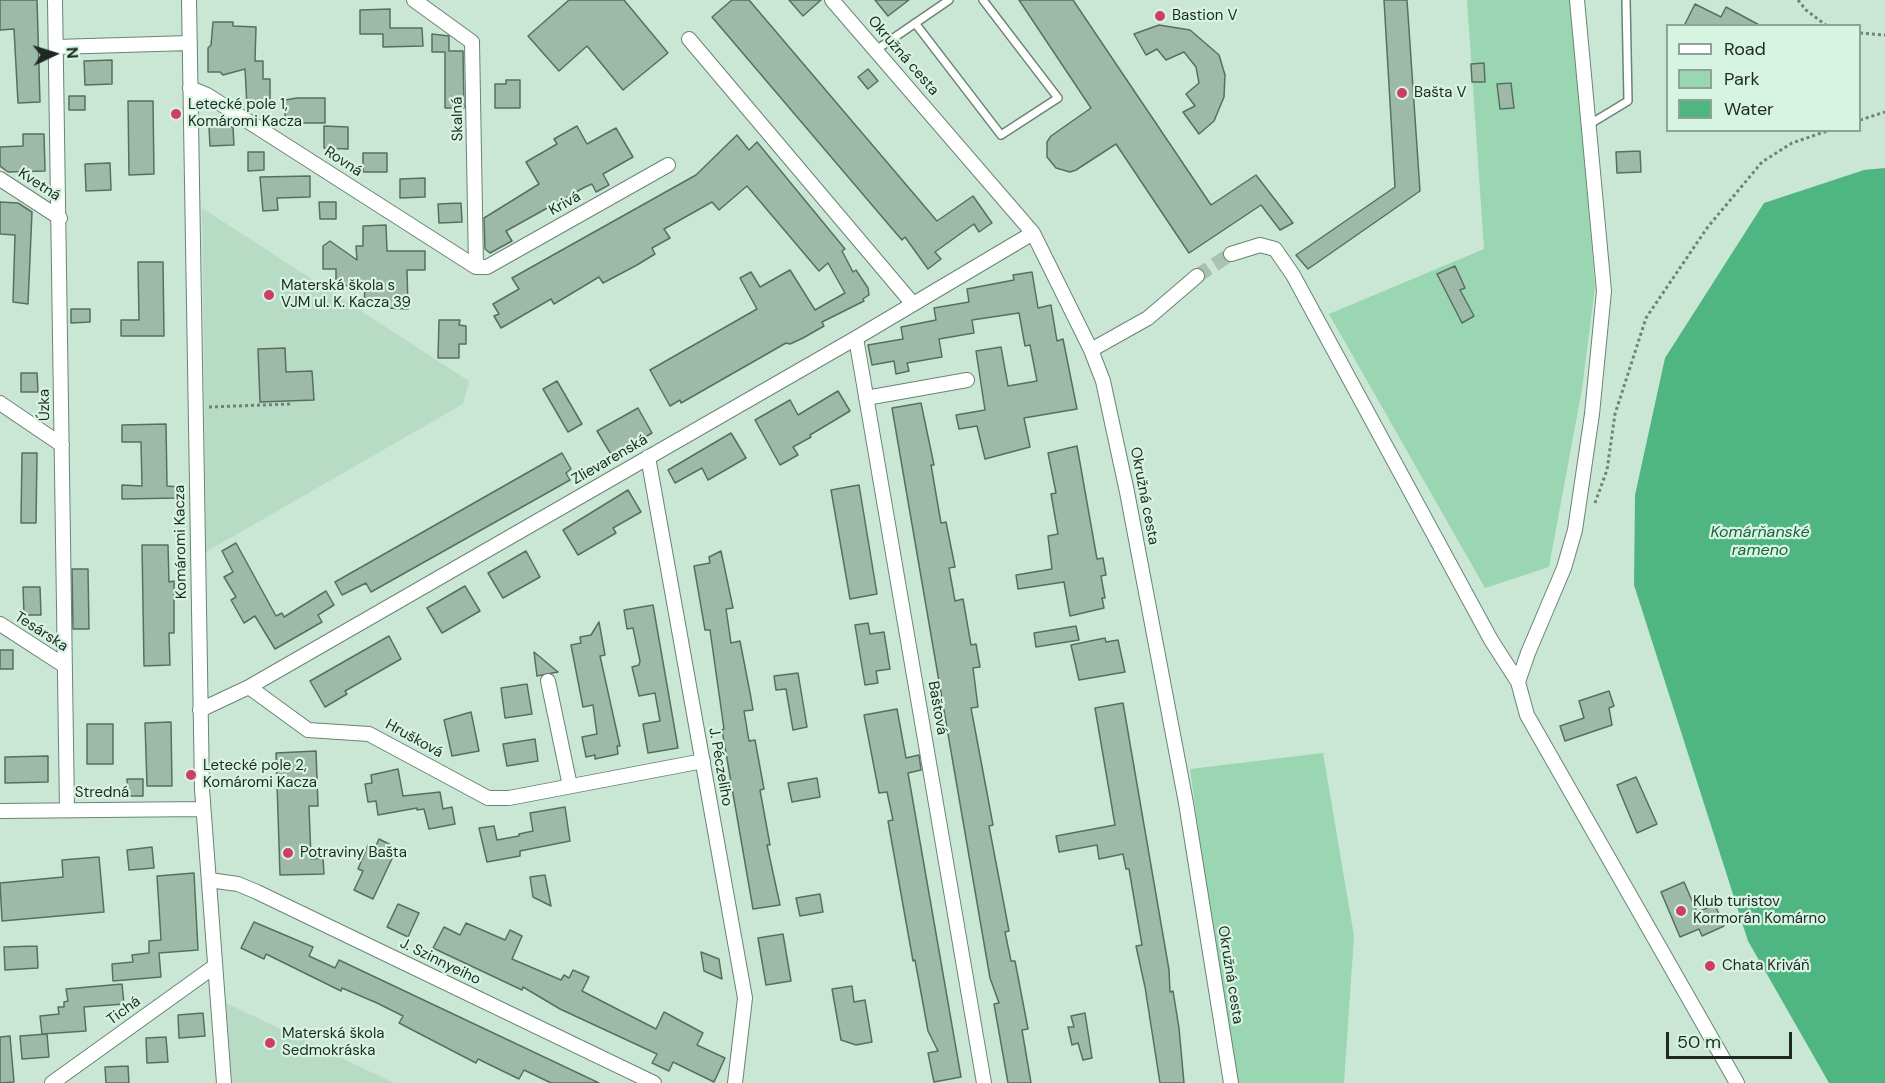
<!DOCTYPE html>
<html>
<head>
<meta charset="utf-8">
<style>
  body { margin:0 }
  #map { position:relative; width:1885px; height:1083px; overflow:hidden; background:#cae7d5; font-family:"DM Sans",sans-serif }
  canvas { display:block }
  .legend { position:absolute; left:1666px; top:24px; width:195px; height:108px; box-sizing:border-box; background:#d7f4e2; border:2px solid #8da396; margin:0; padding:8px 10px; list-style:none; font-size:18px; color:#1e2923 }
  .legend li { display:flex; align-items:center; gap:12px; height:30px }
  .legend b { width:30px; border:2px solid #8da396 }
  .north { position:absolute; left:24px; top:24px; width:60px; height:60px; -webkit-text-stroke:4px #d7f4e2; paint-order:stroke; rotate:86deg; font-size:16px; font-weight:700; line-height:24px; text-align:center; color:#1e2923 }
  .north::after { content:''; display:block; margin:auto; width:21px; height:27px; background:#1e2923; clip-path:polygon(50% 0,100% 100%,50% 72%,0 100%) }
  .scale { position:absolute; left:1666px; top:1032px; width:126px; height:27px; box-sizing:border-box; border:3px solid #1e2923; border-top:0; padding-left:8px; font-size:18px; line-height:21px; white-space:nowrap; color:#1e2923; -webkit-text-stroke:4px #d7f4e2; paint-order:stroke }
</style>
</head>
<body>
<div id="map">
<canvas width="1885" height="1083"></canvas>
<ul class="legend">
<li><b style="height:8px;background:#fff"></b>Road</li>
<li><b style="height:16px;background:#9ad6b2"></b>Park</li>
<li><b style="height:16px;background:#4fb681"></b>Water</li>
</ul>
<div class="north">N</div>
<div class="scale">50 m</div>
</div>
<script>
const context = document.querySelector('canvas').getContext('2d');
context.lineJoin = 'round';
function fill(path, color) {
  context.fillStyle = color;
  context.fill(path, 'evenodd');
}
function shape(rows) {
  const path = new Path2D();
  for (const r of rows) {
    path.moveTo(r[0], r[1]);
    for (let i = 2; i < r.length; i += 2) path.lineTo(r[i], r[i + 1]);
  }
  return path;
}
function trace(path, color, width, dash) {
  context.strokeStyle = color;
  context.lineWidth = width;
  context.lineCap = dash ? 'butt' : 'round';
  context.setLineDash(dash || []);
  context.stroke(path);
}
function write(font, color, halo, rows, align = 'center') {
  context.font = font + ' "DM Sans",sans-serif';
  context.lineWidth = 4.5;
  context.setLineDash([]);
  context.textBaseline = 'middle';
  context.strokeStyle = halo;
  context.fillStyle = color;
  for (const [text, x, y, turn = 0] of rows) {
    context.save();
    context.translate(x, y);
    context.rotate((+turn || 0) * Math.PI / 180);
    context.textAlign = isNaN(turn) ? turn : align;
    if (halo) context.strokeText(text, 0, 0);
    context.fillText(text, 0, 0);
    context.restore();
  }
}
fill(shape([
  [202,208,469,381,463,404,206,552],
  [226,1003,394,1083,232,1083]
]), '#b8dbc6');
fill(shape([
  [1467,0,1571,0,1595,287,1582,389,1549,567,1485,588,1329,314,1484,249],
  [1323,753,1354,936,1344,1083,1233,1083,1190,769]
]), '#9ad6b2');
fill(shape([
  [1885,168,1885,1083,1829,1083,1748,941,1634,585,1635,495,1665,358,1764,203,1864,170]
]), '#4fb681');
const building = shape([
  [0,0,37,0,40,102,18,103,14,29,0,30,0,0],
  [569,0,624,0,668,53,623,90,587,46,559,71,528,36,569,0],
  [732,0,749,0,937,221,973,196,992,223,979,232,974,224,960,234,935,252,941,259,928,269,905,237,902,240,895,232,712,17,732,0],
  [789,0,821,0,803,16,789,0],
  [875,0,909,0,888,16,875,0],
  [1019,0,1073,0,1211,205,1256,175,1293,223,1280,230,1261,205,1189,253,1116,144,1076,170,1070,172,1056,168,1047,157,1047,142,1051,136,1091,108,1019,0],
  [1384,0,1407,0,1420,191,1308,269,1296,255,1395,187,1384,0],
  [1695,4,1721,17,1726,7,1761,26,1684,26,1695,4],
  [390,9,390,28,422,28,423,46,383,47,383,34,360,34,360,10,390,9],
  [213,22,233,22,233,26,256,27,255,61,263,61,263,79,270,79,270,106,247,106,245,69,223,75,220,72,208,72,208,48,211,45,213,22],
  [1159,25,1190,30,1219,55,1225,75,1224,97,1214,121,1199,134,1183,112,1195,106,1186,94,1199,83,1196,67,1184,52,1166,60,1157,49,1146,55,1134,34,1159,25],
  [432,34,449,36,449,51,463,51,464,108,445,108,445,52,432,52,432,34],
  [112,60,112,84,85,85,84,61,112,60],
  [1484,63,1485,82,1472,82,1471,64,1484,63],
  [868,69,878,81,868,89,858,77,868,69],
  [506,80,520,80,520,108,495,108,495,84,506,84,506,80],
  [1511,83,1514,108,1500,109,1497,84,1511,83],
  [69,96,85,96,85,110,69,110,69,96],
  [297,98,325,98,325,123,285,123,285,100,297,98],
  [128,101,153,101,154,174,129,175,128,101],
  [324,126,348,127,348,149,324,148,324,126],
  [577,126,587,144,616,128,633,157,603,174,609,185,596,192,592,184,585,187,506,231,512,241,490,253,485,249,484,218,539,184,526,162,557,144,554,139,577,126],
  [209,127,233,127,234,145,210,146,209,127],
  [23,134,44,134,45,171,8,172,0,166,0,147,23,146,23,134],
  [737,135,749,150,757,142,845,249,842,251,853,272,856,270,868,288,869,295,863,299,864,301,822,322,824,326,803,338,790,344,786,343,681,403,680,400,670,406,650,370,757,309,740,278,751,272,760,287,790,270,815,310,845,293,828,263,819,271,747,186,719,210,712,202,664,229,670,238,652,248,655,254,637,265,603,283,599,277,554,304,551,299,501,328,494,316,499,314,493,304,519,289,512,278,696,175,737,135],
  [1640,151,1641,172,1617,173,1616,152,1640,151],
  [248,152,264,152,264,170,248,171,248,152],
  [363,153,387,153,387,172,363,172,363,153],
  [110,163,111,190,86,191,85,164,110,163],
  [310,176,310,197,277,198,278,210,263,211,260,177,310,176],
  [425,178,425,197,400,198,400,179,425,178],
  [0,202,18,203,32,212,28,304,13,302,15,235,0,234,0,202],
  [319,202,336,202,336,219,320,219,319,202],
  [461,203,462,222,439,223,438,204,461,203],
  [386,225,387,251,425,251,425,270,407,270,408,309,364,307,365,285,336,286,336,269,323,269,323,246,330,241,357,260,356,246,363,246,363,226,386,225],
  [138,262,163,262,164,336,121,336,121,320,139,320,138,262],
  [1455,266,1465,288,1460,290,1474,316,1462,323,1437,274,1455,266],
  [1032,272,1038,308,1051,305,1057,341,1063,339,1077,409,1024,418,1030,447,985,459,977,426,959,429,956,415,985,410,976,351,1001,347,1008,386,1037,381,1030,345,1025,346,1019,313,972,320,974,333,939,339,942,357,907,363,909,371,896,374,894,361,872,365,868,345,903,339,901,327,936,320,934,308,969,302,967,289,1014,280,1013,275,1032,272],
  [71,309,90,309,90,322,71,323,71,309],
  [439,320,460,320,459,325,466,326,466,344,459,344,459,358,438,358,439,320],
  [285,348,286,372,312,371,314,400,260,402,258,349,285,348],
  [21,373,37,373,38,392,21,392,21,373],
  [557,381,582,424,568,432,543,389,557,381],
  [838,391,850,411,810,435,811,437,793,447,798,455,780,465,755,420,790,400,798,415,838,391],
  [921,403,934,465,931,465,941,523,946,522,955,567,949,568,955,601,963,599,971,645,976,644,980,667,973,668,978,707,971,708,993,825,989,826,1009,931,1005,932,1011,961,1015,961,1028,1029,1022,1030,1031,1083,1008,1083,994,1004,999,1003,990,978,892,408,921,403],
  [638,408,652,433,612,456,597,431,638,408],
  [166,424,167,486,179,487,179,498,122,499,122,485,142,486,141,442,122,442,122,425,166,424],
  [731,433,746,458,708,480,702,468,675,483,668,470,731,433],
  [1077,446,1097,559,1103,558,1106,575,1101,576,1105,598,1102,598,1104,608,1070,616,1064,582,1018,589,1016,575,1052,569,1048,536,1058,534,1051,494,1056,493,1048,453,1077,446],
  [22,453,37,453,36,523,21,523,22,453],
  [562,453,571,469,566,473,570,480,371,592,366,583,342,595,335,582,562,453],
  [859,485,877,594,850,599,831,490,859,485],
  [628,490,641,512,613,528,616,533,578,555,563,530,628,490],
  [236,543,276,616,282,613,284,617,326,591,334,605,318,615,322,622,275,649,255,616,244,623,231,600,236,597,224,577,233,572,222,551,236,543],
  [142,545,168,545,169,582,174,581,174,633,169,633,170,665,144,666,142,545],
  [526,551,540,577,503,598,488,573,526,551],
  [721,551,733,608,726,609,731,643,740,641,751,698,753,710,744,711,749,741,755,740,764,789,760,790,770,845,767,845,780,905,753,909,722,730,724,729,710,630,705,630,694,566,710,563,709,557,721,551],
  [72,569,88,569,89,629,73,629,72,569],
  [465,586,480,611,442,633,427,608,465,586],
  [23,587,40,587,41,615,24,615,23,587],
  [653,605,678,748,648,753,643,724,660,721,655,693,639,696,632,667,639,665,640,661,633,628,627,629,624,610,653,605],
  [599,622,605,655,600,656,620,746,617,746,618,754,595,759,595,755,586,757,582,737,597,734,593,705,583,707,571,645,581,643,580,637,591,635,599,622],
  [868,623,870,634,884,632,890,669,876,671,878,683,865,685,855,625,868,623],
  [1076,626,1079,640,1036,647,1034,633,1076,626],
  [389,636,401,659,345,691,347,694,325,707,310,681,389,636],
  [1105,638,1106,642,1118,640,1125,672,1079,680,1071,645,1105,638],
  [0,650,13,650,13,669,0,669,0,650],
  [534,652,558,672,537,676,534,652],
  [798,673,807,727,793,730,786,689,776,690,774,676,798,673],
  [527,684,532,714,505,718,501,688,527,684],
  [1609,691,1614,706,1609,708,1612,725,1565,741,1560,726,1584,718,1579,701,1609,691],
  [1123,703,1169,970,1170,992,1173,991,1179,1028,1184,1083,1160,1083,1145,987,1136,946,1142,945,1129,869,1126,869,1123,854,1099,859,1097,845,1059,852,1056,836,1115,825,1095,708,1123,703],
  [897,709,906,758,919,755,921,770,908,773,961,1077,934,1082,928,1053,938,1051,928,1031,915,960,913,961,888,821,893,820,887,792,879,793,864,715,897,709],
  [471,712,479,751,452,756,444,720,471,712],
  [171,722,172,786,147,786,145,723,171,722],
  [87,724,113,724,113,764,87,764,87,724],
  [535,739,538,761,507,766,503,744,535,739],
  [316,751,318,806,309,806,311,859,323,858,324,874,280,875,276,753,316,751],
  [48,756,48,782,5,783,5,757,48,756],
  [398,769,403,796,440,792,443,809,452,807,455,824,429,829,424,809,417,810,417,808,378,815,376,801,368,802,365,784,372,783,371,775,398,769],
  [1636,777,1657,824,1637,833,1617,785,1636,777],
  [817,778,820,797,792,802,788,783,817,778],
  [127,779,143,779,143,796,128,796,127,779],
  [565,807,570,841,520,851,520,856,487,862,479,828,494,826,497,840,519,836,519,834,533,831,530,813,565,807],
  [379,839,397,848,373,899,354,890,363,871,358,869,368,845,375,848,379,839],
  [152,847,154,868,129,870,127,850,152,847],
  [99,857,104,912,2,921,0,883,63,877,62,860,99,857],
  [194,873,198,950,159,953,161,977,113,981,112,964,133,962,132,955,149,953,149,941,161,940,157,876,194,873],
  [545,875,551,906,533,897,530,877,545,875],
  [1684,882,1697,912,1715,905,1724,926,1702,936,1699,929,1680,937,1661,892,1684,882],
  [820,894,823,912,800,916,796,898,820,894],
  [398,904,419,913,408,937,387,927,398,904],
  [254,922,313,947,309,956,335,968,339,960,599,1083,551,1083,524,1070,519,1079,478,1059,476,1063,399,1023,403,1016,377,1003,342,988,341,991,266,954,264,959,241,948,254,922],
  [466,923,505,940,510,930,522,936,512,959,561,980,564,975,569,978,573,970,589,977,582,991,656,1029,664,1012,703,1033,697,1045,725,1058,714,1082,673,1062,669,1071,652,1063,657,1054,560,1009,523,987,522,990,433,948,444,927,460,935,466,923],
  [783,934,791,981,766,985,758,938,783,934],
  [37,946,38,968,5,970,4,947,37,946],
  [701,952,719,959,722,979,704,971,701,952],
  [122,984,124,1004,84,1007,86,1031,42,1034,40,1016,59,1014,58,1007,64,1007,64,1002,68,1001,66,989,122,984],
  [852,986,854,1002,865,1000,872,1042,856,1045,841,1040,832,989,852,986],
  [203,1013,205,1036,179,1038,178,1015,203,1013],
  [1085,1013,1092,1058,1083,1060,1078,1043,1072,1045,1068,1027,1074,1027,1071,1016,1085,1013],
  [47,1034,49,1057,22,1059,20,1036,47,1034],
  [10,1036,14,1082,0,1083,0,1037,10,1036],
  [166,1037,168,1062,147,1063,146,1038,166,1037],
  [128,1066,129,1083,106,1083,105,1067,128,1066]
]);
fill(building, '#9db9a8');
trace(building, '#567060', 1.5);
trace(shape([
  [1197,276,1231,254]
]), '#a8c1b1', 14, [14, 7]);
const service = shape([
  [915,23,1001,135,1058,98,983,0],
  [876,50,949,0],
  [1590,124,1628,101,1626,0]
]);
const minor = shape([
  [55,0,67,809],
  [189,0,202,789,224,1083],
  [414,0,472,42,476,267],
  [832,0,1033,233,1091,350,1103,381,1127,492,1186,803,1231,1083],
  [689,39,913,304],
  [56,47,190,43],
  [190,88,207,95,476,267],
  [0,179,60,218],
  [1231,254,1260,245,1275,249,1293,275,1491,640,1518,682,1527,715,1737,1083],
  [476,267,487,267,668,165],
  [856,338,984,1083],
  [1091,350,1148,318,1197,276],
  [866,398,967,380],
  [0,403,62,445],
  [648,457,745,998,735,1083],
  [0,624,65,666],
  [548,681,570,786],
  [1518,682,1528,653,1564,568,1575,530,1592,414,1604,291,1577,0],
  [249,687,308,730,369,734,488,798,509,798,703,761],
  [200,710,249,687,856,338,1033,233],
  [0,811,203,809],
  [209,880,238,884,257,892,654,1083],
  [52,1083,215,966]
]);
trace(service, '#6a8474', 10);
trace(minor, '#6a8474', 16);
trace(shape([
  [1798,0,1806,10,1827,26],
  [1860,33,1885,35],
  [1860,120,1885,112],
  [209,407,290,404],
  [1595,503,1607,470,1615,414,1646,318,1707,228,1762,162,1792,143,1830,130]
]), '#6f8277', 3, [3, 3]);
trace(service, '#fff', 7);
trace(minor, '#fff', 14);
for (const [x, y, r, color] of [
  [1160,16,6,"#cd3e66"],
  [1402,93,6,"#cd3e66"],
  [176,114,6,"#cd3e66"],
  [269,295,6,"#cd3e66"],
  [191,775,6,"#cd3e66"],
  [288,853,6,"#cd3e66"],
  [1681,911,6,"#cd3e66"],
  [1710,966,6,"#cd3e66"],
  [270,1043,6,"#cd3e66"]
]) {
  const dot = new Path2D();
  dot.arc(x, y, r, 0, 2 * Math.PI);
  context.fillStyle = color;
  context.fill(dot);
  trace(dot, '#d7f4e2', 2);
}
write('15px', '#1e2923', '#d7f4e2', [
  ["Bastion V",1172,16],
  ["Bašta V",1414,93],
  ["Letecké pole 1,",188,105],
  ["Komáromi Kacza",188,122],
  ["Materská škola s",281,286],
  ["VJM ul. K. Kacza 39",281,303],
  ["Letecké pole 2,",203,766],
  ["Komáromi Kacza",203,783],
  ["Potraviny Bašta",300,853],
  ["Klub turistov",1693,902],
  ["Kormorán Komárno",1693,919],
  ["Chata Kriváň",1722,966],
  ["Materská škola",282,1034],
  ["Sedmokráska",282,1051]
], 'left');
write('15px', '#1e2923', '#d7f4e2', [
  ["Okružná cesta",903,56,49],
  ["Skalná",458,119,-91],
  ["Rovná",343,162,33],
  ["Kvetná",39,185,33],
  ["Krivá",565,204,-29],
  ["Úzka",45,405,-91],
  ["Zlievarenská",610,460,-30],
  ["Okružná cesta",1144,496,79],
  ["Komáromi Kacza",181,542,-91],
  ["Tesárska",41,632,33],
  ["Baštová",937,708,80],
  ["Hrušková",414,739,29],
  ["J. Péczeliho",720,767,80],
  ["Stredná",102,793],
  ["J. Szinnyeiho",440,962,26],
  ["Okružná cesta",1230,975,81],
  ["Tichá",124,1011,-36]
]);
write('italic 16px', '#196440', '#d7f4e2', [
  ["Komárňanské",1760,533],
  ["rameno",1760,551]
]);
</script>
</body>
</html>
